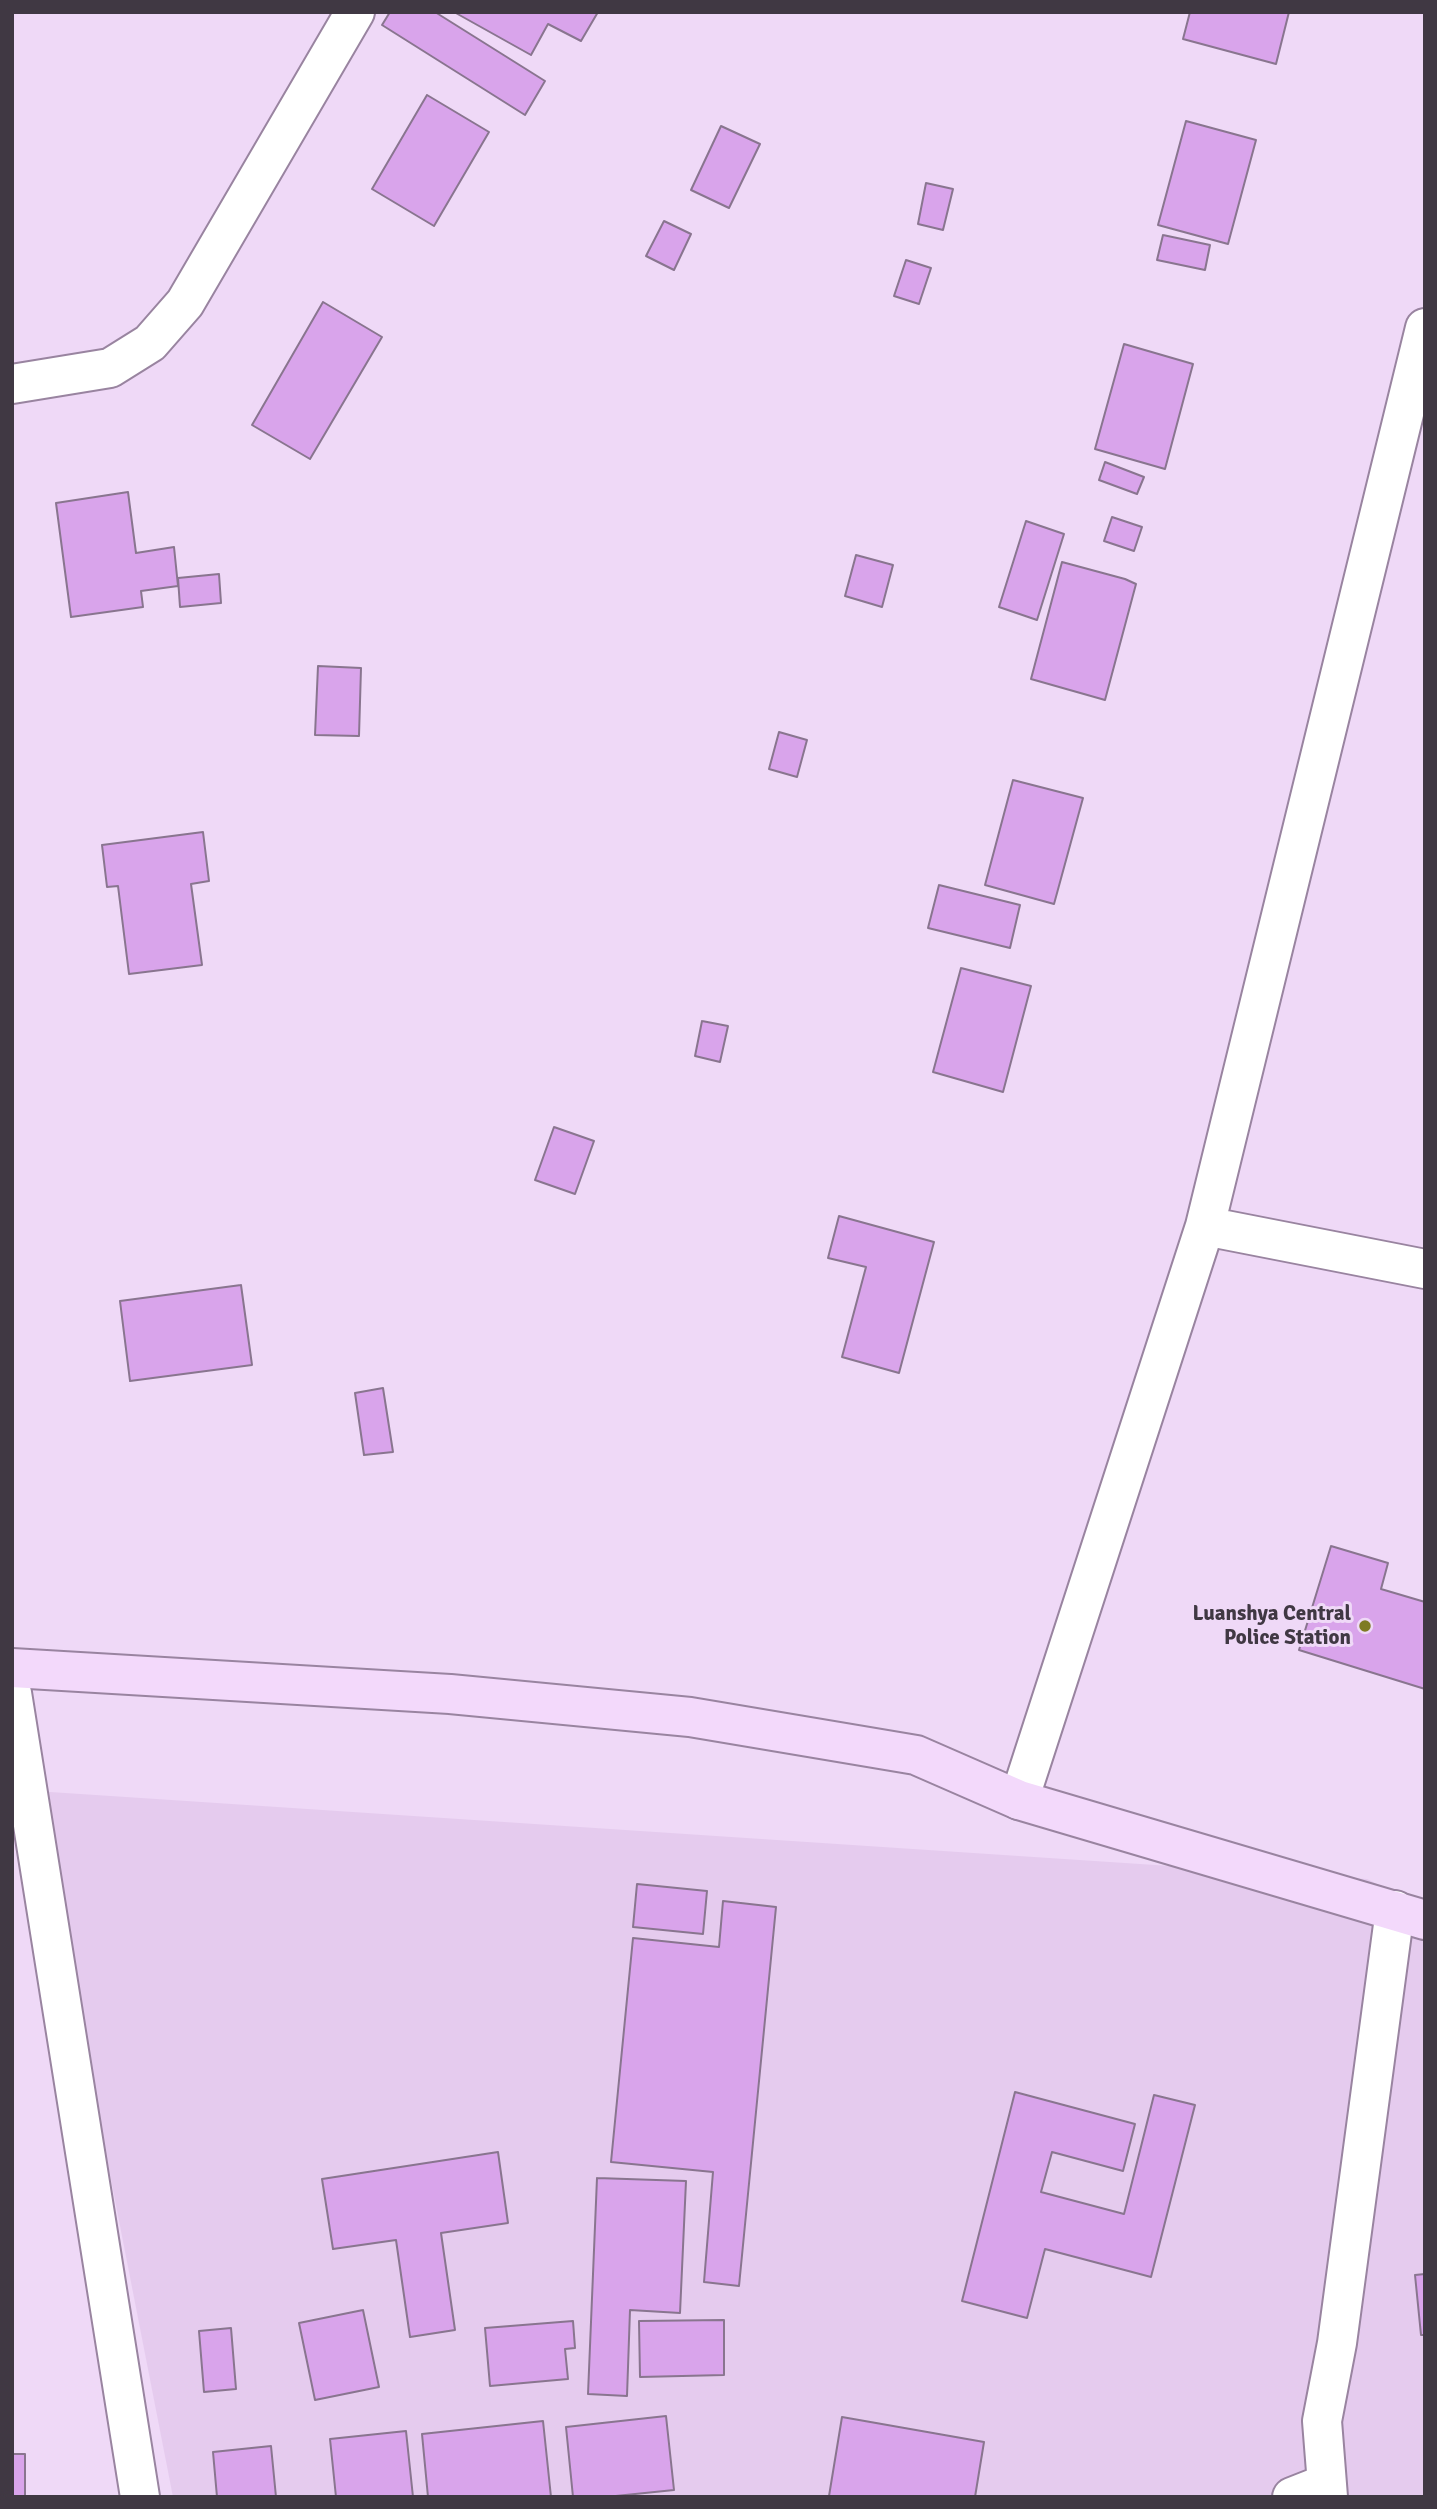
<!DOCTYPE html>
<html>
<head>
<meta charset="utf-8">
<style>
  body { margin:0 }
  #map { position:relative; width:1437px; height:2509px; overflow:hidden; background:#efd9f7; font-family:Signika,sans-serif }
  canvas { display:block }
  .frame { position:absolute; inset:0; border:14px solid #403843; pointer-events:none }
</style>
</head>
<body>
<div id="map">
<canvas width="1437" height="2509"></canvas>
<div class="frame"></div>
</div>
<script>
const context = document.querySelector('canvas').getContext('2d');
context.lineJoin = 'round';
function fill(path, color) {
  context.fillStyle = color;
  context.fill(path, 'evenodd');
}
function shape(rows) {
  const path = new Path2D();
  for (const r of rows) {
    path.moveTo(r[0], r[1]);
    for (let i = 2; i < r.length; i += 2) path.lineTo(r[i], r[i + 1]);
  }
  return path;
}
function trace(path, color, width, dash) {
  context.strokeStyle = color;
  context.lineWidth = width;
  context.lineCap = dash ? 'butt' : 'round';
  context.setLineDash(dash || []);
  context.stroke(path);
}
function write(font, color, halo, rows, align = 'center') {
  context.font = font + ' Signika,sans-serif';
  context.lineWidth = 6;
  context.setLineDash([]);
  context.textBaseline = 'middle';
  context.strokeStyle = halo;
  context.fillStyle = color;
  for (const [text, x, y, turn = 0] of rows) {
    context.save();
    context.translate(x, y);
    context.rotate((+turn || 0) * Math.PI / 180);
    context.textAlign = isNaN(turn) ? turn : align;
    if (halo) context.strokeText(text, 0, 0);
    context.fillText(text, 0, 0);
    context.restore();
  }
}
fill(shape([
  [35,1791,1367,1879,1425,1907,1425,2497,173,2497]
]), '#e5cbee');
const building = shape([
  [390,12,435,12,545,81,525,115,382,25,390,12],
  [454,12,598,12,581,41,548,24,531,55,454,12],
  [1190,12,1289,12,1276,64,1183,39,1190,12],
  [427,95,489,132,434,226,372,189,427,95],
  [1186,121,1256,140,1228,244,1158,225,1186,121],
  [721,126,760,144,729,208,691,190,721,126],
  [926,183,953,189,943,230,918,224,926,183],
  [664,221,691,234,674,270,646,256,664,221],
  [1163,235,1210,245,1205,270,1157,260,1163,235],
  [906,260,931,268,919,304,894,296,906,260],
  [323,302,382,337,310,459,252,425,323,302],
  [1124,344,1193,364,1165,469,1095,449,1124,344],
  [1105,462,1144,477,1137,494,1099,480,1105,462],
  [128,492,136,553,174,547,178,586,141,591,143,607,71,617,56,503,128,492],
  [1112,517,1142,527,1134,551,1104,541,1112,517],
  [1026,521,1064,534,1037,620,999,607,1026,521],
  [856,555,893,565,882,607,845,596,856,555],
  [1062,562,1125,579,1136,584,1105,700,1031,679,1062,562],
  [219,574,221,603,180,607,178,578,219,574],
  [318,666,361,668,359,736,315,735,318,666],
  [779,732,807,740,797,777,769,769,779,732],
  [1013,780,1083,798,1054,904,985,885,1013,780],
  [203,832,209,881,191,884,202,965,129,974,118,886,107,887,102,845,203,832],
  [939,885,1020,905,1010,948,928,928,939,885],
  [961,968,1031,986,1003,1092,933,1072,961,968],
  [702,1021,728,1026,720,1062,695,1056,702,1021],
  [554,1127,594,1141,575,1194,535,1180,554,1127],
  [839,1216,934,1242,899,1373,842,1357,866,1267,828,1258,839,1216],
  [241,1285,252,1365,130,1381,120,1301,241,1285],
  [383,1388,393,1452,364,1455,355,1393,383,1388],
  [1331,1546,1388,1563,1381,1589,1425,1602,1425,1689,1299,1650,1331,1546],
  [637,1884,707,1891,703,1934,633,1927,637,1884],
  [723,1901,776,1907,739,2286,704,2282,713,2172,611,2162,633,1938,719,1947,723,1901],
  [1015,2092,1135,2124,1123,2171,1052,2152,1041,2192,1124,2214,1154,2095,1195,2105,1151,2277,1045,2249,1027,2318,962,2301,1015,2092],
  [498,2152,508,2223,441,2233,455,2330,410,2337,396,2240,333,2249,322,2179,498,2152],
  [597,2178,686,2181,680,2313,630,2310,627,2396,588,2394,597,2178],
  [1425,2274,1425,2335,1421,2335,1415,2275,1425,2274],
  [363,2310,379,2387,315,2400,299,2323,363,2310],
  [724,2320,724,2375,640,2377,639,2321,724,2320],
  [573,2321,575,2348,565,2349,568,2379,490,2386,485,2328,573,2321],
  [231,2328,236,2389,204,2392,199,2331,231,2328],
  [666,2416,674,2490,606,2497,573,2497,566,2427,666,2416],
  [842,2417,984,2442,975,2497,829,2496,842,2417],
  [543,2421,551,2497,428,2497,422,2434,543,2421],
  [406,2431,413,2497,336,2497,330,2439,406,2431],
  [271,2446,276,2497,217,2497,213,2452,271,2446],
  [12,2454,25,2454,25,2497,12,2497,12,2454]
]);
fill(building, '#d9a4eb');
trace(building, '#89758f', 2);
const street = shape([
  [12,384,110,368,150,343,185,303,355,12],
  [1205,1226,1425,1269],
  [12,1693,140,2497],
  [1019,1800,1205,1226,1425,328],
  [1292,2497,1325,2484],
  [1328,2497,1322,2421,1337,2343,1395,1910]
]);
const secondary = shape([
  [12,1668,450,1694,690,1717,916,1755,1019,1800,1425,1920]
]);
trace(street, '#9984a0', 42);
trace(secondary, '#9984a0', 42);
trace(street, '#fff', 38);
trace(secondary, '#f3d9fb', 38);
for (const [x, y, r, color] of [
  [1365,1626,7,"#7e7b22"]
]) {
  const dot = new Path2D();
  dot.arc(x, y, r, 0, 2 * Math.PI);
  context.fillStyle = color;
  context.fill(dot);
  trace(dot, '#efd9f7', 2.5);
}
write('bold 21px', '#403843', '#efd9f7', [
  ["Luanshya Central",1351,1614],
  ["Police Station",1351,1638]
], 'right');
</script>
</body>
</html>
